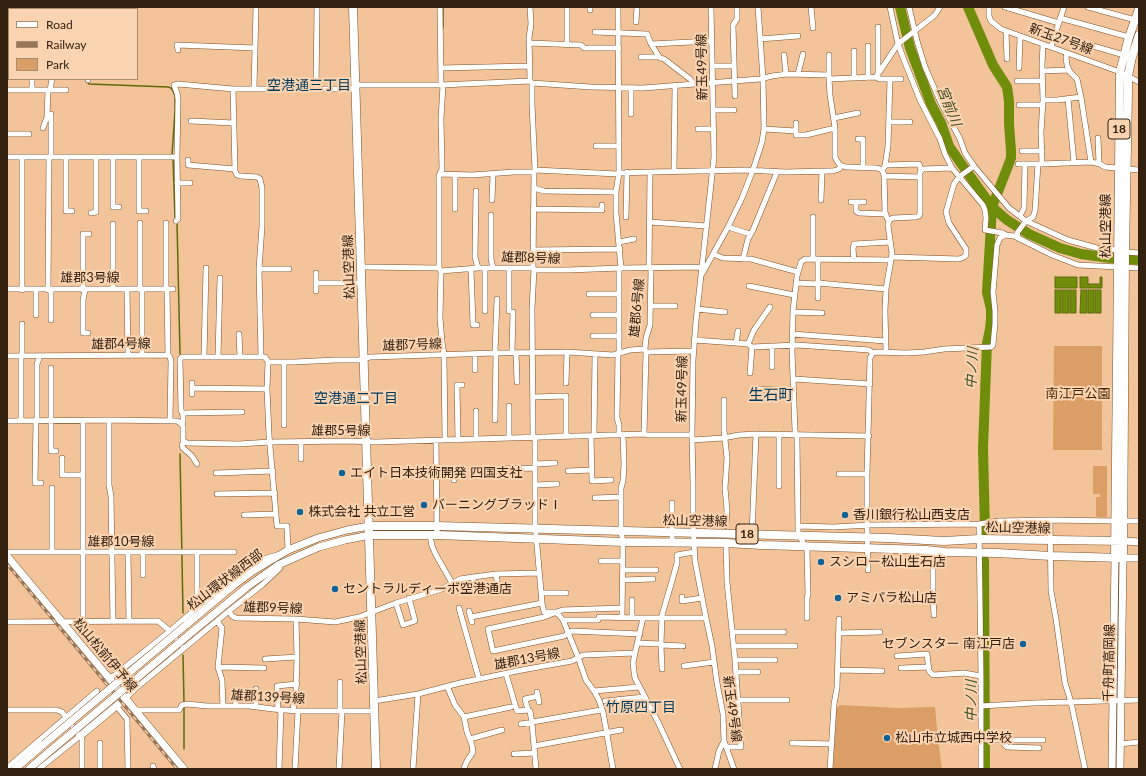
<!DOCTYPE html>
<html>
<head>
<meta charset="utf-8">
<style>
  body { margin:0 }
  #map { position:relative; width:1146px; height:776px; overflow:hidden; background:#f3c399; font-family:Lato,sans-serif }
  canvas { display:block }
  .frame { position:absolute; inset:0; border:8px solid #332110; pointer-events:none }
  .legend { position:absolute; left:8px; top:8px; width:130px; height:72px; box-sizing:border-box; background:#fad3b1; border:1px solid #aa8c71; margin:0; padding:5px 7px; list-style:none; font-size:12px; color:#332110 }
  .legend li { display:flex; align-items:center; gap:8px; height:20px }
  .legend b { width:20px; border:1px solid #aa8c71 }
</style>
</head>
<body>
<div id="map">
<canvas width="1146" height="776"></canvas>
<div class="frame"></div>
<ul class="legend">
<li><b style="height:5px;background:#fff"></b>Road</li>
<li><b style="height:5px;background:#977557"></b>Railway</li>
<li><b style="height:11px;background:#db9e66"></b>Park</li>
</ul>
</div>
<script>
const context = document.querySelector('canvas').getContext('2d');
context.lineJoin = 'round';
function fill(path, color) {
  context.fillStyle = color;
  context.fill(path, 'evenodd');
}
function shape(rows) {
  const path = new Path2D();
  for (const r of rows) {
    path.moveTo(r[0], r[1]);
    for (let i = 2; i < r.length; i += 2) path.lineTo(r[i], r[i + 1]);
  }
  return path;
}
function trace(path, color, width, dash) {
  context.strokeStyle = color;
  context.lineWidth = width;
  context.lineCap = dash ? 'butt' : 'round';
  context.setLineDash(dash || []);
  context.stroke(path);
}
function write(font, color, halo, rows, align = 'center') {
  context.font = font + ' Lato,"Noto Sans JP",sans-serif';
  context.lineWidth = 4;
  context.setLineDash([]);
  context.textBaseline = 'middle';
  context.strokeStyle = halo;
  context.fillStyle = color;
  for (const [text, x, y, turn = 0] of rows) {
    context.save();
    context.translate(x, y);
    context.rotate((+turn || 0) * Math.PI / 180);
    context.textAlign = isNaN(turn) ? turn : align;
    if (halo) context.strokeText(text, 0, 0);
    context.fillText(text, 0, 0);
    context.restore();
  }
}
fill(shape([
  [1054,346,1102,346,1102,450,1053,450],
  [1093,466,1107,466,1107,517,1098,517,1096,516,1096,497,1100,497,1100,494,1093,494],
  [1118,567,1119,568,1118,677,1117,681],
  [840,705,897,708,935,707,938,739,942,769,833,769,836,708]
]), '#db9e66');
const water = shape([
  [1055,277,1077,277,1077,288,1055,288,1055,277],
  [1080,277,1088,277,1088,284,1100,284,1100,277,1102,277,1102,288,1080,288,1080,277],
  [1055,290,1061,290,1061,313,1055,313,1055,290],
  [1062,290,1069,290,1069,313,1062,313,1062,290],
  [1070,290,1076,290,1076,313,1070,313,1070,290],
  [1081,290,1087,290,1087,313,1080,313,1081,290],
  [1088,290,1094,290,1094,313,1088,313,1088,290],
  [1095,290,1101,290,1101,313,1095,313,1095,290]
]);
fill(water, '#708c0b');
trace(water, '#5e6c0c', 1);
trace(shape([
  [83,7,83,9],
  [443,7,443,28],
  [85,79,89,84,168,87,171,88,173,91,175,96,175,111,172,155],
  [173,158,175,218],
  [177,222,180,354],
  [180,454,183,613],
  [183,655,184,702],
  [184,707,184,749]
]), '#5e6c0c', 1.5);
trace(shape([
  [900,7,910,48,931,104,941,123,949,146,960,162,992,207,1007,220,1029,234,1060,248,1081,254,1110,258,1139,260],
  [968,7,993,65,1007,87,1009,101,1009,123,1011,151,1011,158,1008,166,992,207,987,292,991,309,991,319,990,329,987,343,983,448,985,531],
  [984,560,985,769]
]), '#708c0b', 10);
const street = shape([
  [89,7,89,9],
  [440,7,441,85],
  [590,7,590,10],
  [618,7,619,173,616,192,616,213,621,268],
  [711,7,714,157,696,321,693,360,692,435,693,483,693,524,695,561,706,618,712,646,717,683,723,714,724,741,734,769],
  [811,7,813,28],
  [890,7,898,44,904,60,920,100,940,139,945,154,952,168,983,205,985,210,986,218,985,230,1003,233,1006,235],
  [909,7,917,41,925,67,940,101,960,139,965,153,974,166,1009,208,1026,221,1068,240,1097,248,1118,250],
  [989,7,989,16,991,21,1001,29,1120,72,1139,82],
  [1005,7,1059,23],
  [1088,7,1139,21],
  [34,9,34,7],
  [116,9,116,7],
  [1060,18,1129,37],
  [636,22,637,7],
  [1006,31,1007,59],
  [595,32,647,34,651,44,660,58],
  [1055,35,1124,55],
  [760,39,798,36],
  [529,43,581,45,584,48,619,48],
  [567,44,567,7],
  [651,44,712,41],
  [1051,47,1064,7],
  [178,50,177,45,255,48],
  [854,51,854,77],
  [1067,53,1066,57,1067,65,1070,72,1077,79,1081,97],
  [784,55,786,74],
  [829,55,829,75],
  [641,57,658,57,664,59,690,79,694,84],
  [712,66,734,66],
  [441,68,530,66],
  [1019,68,1020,36],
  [1042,71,1069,70],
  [798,74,803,54],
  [878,75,878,27],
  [876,77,898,44,935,15,940,7],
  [868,78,868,46],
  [88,79,88,80],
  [829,79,830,95,835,128,835,157,837,161,840,165,846,167,877,168,882,170,884,175,885,212,887,218,889,220],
  [890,79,901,79],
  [530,81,529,38,531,24,530,7],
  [1017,81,1042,81],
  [532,83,532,104,535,170,534,172,533,268],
  [355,85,441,85,530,81,532,83,591,87,643,88,760,79,772,76,787,74,829,75,829,79,876,77,879,79,890,79,888,146,885,166,882,170],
  [254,89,256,7],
  [316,89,317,7],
  [7,90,32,90,32,79],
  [32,90,66,90],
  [50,90,52,79],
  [735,96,733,25,737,19,737,7],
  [1068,99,1074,163],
  [1043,100,1057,100,1081,97,1091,162],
  [1019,105,1043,105],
  [714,110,734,110],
  [51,114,51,157],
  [631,114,631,88],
  [834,118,858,113],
  [191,121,234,123],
  [889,122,910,122],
  [796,123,796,135,806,135,835,128],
  [43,128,47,117,48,90],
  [698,129,714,129],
  [764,129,796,131],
  [7,134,29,134],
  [1098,138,1099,164],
  [858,139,863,139,863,168],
  [596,146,618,146],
  [1022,151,1042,151],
  [7,157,177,157],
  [66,157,66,211,72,211],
  [113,157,113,207,119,207],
  [139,157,139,211,146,211],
  [188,160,188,165,235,169],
  [1018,164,1038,164],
  [1042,164,1091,162,1100,164,1105,167,1139,170],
  [886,165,919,164,921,170],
  [535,170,618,174],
  [674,171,675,85],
  [650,172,746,170,785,172,833,171,839,169,841,166],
  [619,173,650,172,649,268],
  [440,174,472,175,514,172,534,172],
  [884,176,920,177],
  [177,183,190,183],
  [534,188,544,191,616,192],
  [476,191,475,257,478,268],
  [492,200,493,174],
  [821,200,822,171],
  [851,202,864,202],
  [856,202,856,211,859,213,885,214],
  [455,209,455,175],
  [533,209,602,210,602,205],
  [91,213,96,212,96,157],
  [491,215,491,259,493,268],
  [1020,216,1024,208,1025,164],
  [626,217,627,172],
  [813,217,813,259],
  [176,221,178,219,177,157,178,99,177,93,174,85,178,84,233,89],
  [649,222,707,226],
  [166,223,166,289],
  [113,224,113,289],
  [728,227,750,234],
  [1019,239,1017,233,1026,221,1033,217,1035,211,1038,164,1042,164,1041,132,1043,100,1042,65,1043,45],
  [619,242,634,239],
  [533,250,620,249],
  [1125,252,1139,253],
  [713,254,723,258,751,259,798,272],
  [892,257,959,259,964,257,966,255,966,249,949,223,946,212,954,184,959,177,974,166],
  [743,259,748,239,753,230,777,172],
  [818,259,818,283,886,289],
  [854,260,853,249,854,244,890,242],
  [362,267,439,268,441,271,478,268,533,268,536,270,568,270,621,268,702,267],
  [439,268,439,176,442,169,441,119,443,85],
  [619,268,619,353],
  [259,269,289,269],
  [471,269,473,325,477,325],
  [441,271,440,318,442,342,444,355,445,440],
  [316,273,316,291],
  [702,274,728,227,742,198,753,170,762,142,764,129,763,79,758,7],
  [316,283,362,283],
  [796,283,818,284],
  [749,286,794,295],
  [7,289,173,289],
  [127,289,128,355],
  [140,289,140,223],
  [142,289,142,355],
  [167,289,168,355],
  [22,290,22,157],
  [36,290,36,315],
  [48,290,49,157],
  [51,290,51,320],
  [83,290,83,234,89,234],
  [85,290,83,300,83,333,88,333],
  [589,294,619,294],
  [818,298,818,283],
  [650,306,675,306],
  [697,309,725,312],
  [485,311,485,268],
  [509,311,509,268],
  [793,312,822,313],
  [593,315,619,315],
  [22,324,22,356],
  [239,334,240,357],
  [792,334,886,341],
  [593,336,619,336],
  [694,340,736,343,748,344,752,347,797,345,869,350,873,353],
  [736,343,738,331],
  [748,344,754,330,770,307],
  [645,349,646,338,650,325,651,268],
  [645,350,646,352,693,351],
  [886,352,885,311,886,289,892,254,888,225,889,220,893,218,916,217,919,216,920,213,920,172,923,169,952,168],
  [495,353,497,299],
  [512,353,513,312],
  [516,353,517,382],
  [618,353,617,418,619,425,619,435],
  [475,354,475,370],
  [7,356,168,355,170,357,171,361,170,421],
  [21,356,21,421],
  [204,357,206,268],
  [218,357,220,278],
  [261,357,259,269,262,226,262,188,260,179,257,177,240,176,237,175,235,171,233,89,355,89],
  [268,362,267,389,269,435,277,526,287,526,288,550],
  [284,362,284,425],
  [772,367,772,346],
  [51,368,51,451,56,451],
  [750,373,752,347],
  [794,379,870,384],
  [566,383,567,352],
  [192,388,267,389],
  [758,389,794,391],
  [192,394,192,383],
  [533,397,566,396,566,436],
  [182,413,242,412],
  [109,420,109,485,111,496,113,621],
  [495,420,496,353],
  [7,421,109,420,177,421,179,422,183,426,183,441,187,443,239,444,270,442,349,441,376,442,644,434,647,435,692,435],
  [36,421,35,483,41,483],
  [37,421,37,364,40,356],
  [83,421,83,621],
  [181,424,183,422,183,415,181,410,180,359,182,357,265,357,267,360,268,362,294,362,336,360,359,360,370,357,495,353,567,352,613,355,630,350,645,349],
  [644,434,646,352],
  [591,436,592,481,611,480],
  [594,436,595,354],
  [533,437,532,309,534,269],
  [535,437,535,523,542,603,544,612,555,612,559,615,563,620,578,657,586,680,594,691,599,700,603,712,613,769],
  [509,438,509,406],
  [476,439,476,411],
  [436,440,437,535],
  [458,440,457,385,462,385],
  [692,440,723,438,739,435,756,434,869,436],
  [184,442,182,445,183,448,192,456,197,464],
  [62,458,62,475,83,475],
  [301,459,301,442],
  [535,464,555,463],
  [497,469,535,468],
  [568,471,592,470],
  [216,473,273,471],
  [437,473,454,473,454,480],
  [839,474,867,474],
  [535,485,557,484],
  [779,486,779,434],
  [52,488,52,552],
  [217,494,275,493],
  [595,498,621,497],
  [244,515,276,514],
  [692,520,721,525,725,526,726,524,727,510,725,488,727,458,724,430,724,400],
  [1050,520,1051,591,1056,619,1065,683,1071,702,1085,769],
  [1124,521,1139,521],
  [979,524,981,676,981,769],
  [798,526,834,527,870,525,979,524,999,521,1050,520,1116,521],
  [430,535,432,546,436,555,452,583],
  [752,535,756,434],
  [672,543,672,503],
  [933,550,933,597,934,615],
  [7,553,9,552,234,552],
  [128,553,129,621],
  [197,553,197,596,199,606],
  [601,561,622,561],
  [623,570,656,570],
  [868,570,867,525,867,474,870,358,873,353,877,352,907,353,924,352,944,349,991,347,993,345,995,323,995,311,993,292,997,245,1000,238,1005,235,1014,236,1052,255,1078,265,1139,268],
  [496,574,499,593],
  [143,575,143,553],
  [473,577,476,592],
  [623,580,653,579],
  [541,593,566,593],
  [682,597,682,601,702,598],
  [396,603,403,625,415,621,409,598],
  [459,608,479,679],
  [622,608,562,610,544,617,488,629,493,651,564,636,572,631,640,634],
  [229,611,232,616,236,618,296,619,335,622,359,617,396,603,442,589,460,579,473,577,496,574,539,573],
  [469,611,472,622],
  [471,617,542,603],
  [599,617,643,618],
  [632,617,632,600],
  [622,618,623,542,621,531,621,488,623,481,624,464,623,435],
  [807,618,807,599,808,594,807,550,798,533,798,526,797,438,795,431,792,351,793,311,797,276,801,262,805,259,891,260],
  [563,620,598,620],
  [217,621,222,628,218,667,222,680,223,706,249,706,273,709,298,711,375,711],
  [7,622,158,621,170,631,181,645],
  [732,632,784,632],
  [839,633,880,632],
  [637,643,661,644],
  [661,645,683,646],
  [734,646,795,646],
  [897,656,927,654,929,671,933,675,964,673,981,676],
  [265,659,297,657],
  [735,660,775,660],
  [684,666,714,662],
  [218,667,264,668],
  [901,668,929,667],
  [662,669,661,645,662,615,672,581,677,563,677,555,694,552],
  [838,670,882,671],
  [736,672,758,672],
  [506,674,517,711,528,710,530,711,532,723,536,769],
  [109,678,115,675,170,631,199,606,254,562,277,555],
  [340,682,340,711],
  [447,686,455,705,464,717,467,732,472,745,473,752,467,761,464,768,465,769],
  [256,689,256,706],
  [594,691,639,687],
  [537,692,539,702],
  [235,695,236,706],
  [126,698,136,688,229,611,262,585,280,568],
  [738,700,787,700],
  [374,701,418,694,460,683,522,670,572,661,583,655,635,653],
  [605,701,644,697],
  [981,706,1034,703,1139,700],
  [117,707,127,719,128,769],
  [7,710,57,710,62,712,82,739,82,769],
  [135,710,179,710,182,705,187,704,207,706,223,706],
  [278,710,277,686,297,684],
  [293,710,296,691,297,657,296,619],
  [528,710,525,699,538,696],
  [464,717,511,707],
  [521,724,601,710],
  [470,739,502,730],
  [987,740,1043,740],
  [1004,740,1004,744,1007,747,1039,748],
  [100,743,100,769],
  [792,743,832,744],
  [1120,744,1139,742],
  [534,746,621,730],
  [726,747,741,747,735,660,727,582,726,543],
  [514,754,535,753],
  [153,766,154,769],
  [7,768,97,691],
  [39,769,80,736],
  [279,769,281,710],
  [295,769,298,711],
  [339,769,342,711],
  [413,769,418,694],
  [680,769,658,722,635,678,634,672,633,663,635,653,643,618,706,618],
  [715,769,719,751,724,741],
  [830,769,834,704,837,688,839,619]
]);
const secondary = shape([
  [1124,541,1139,542],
  [7,556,109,678,135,710,184,769],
  [186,625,234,585,253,571,288,550,318,538,347,530,369,526],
  [192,632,247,587,278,565,319,547,345,540,370,535],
  [80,736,126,698],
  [15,769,44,744],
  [29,769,50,751],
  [1112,769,1115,558],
  [1120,769,1123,558,1139,558]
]);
const primary = shape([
  [353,7,376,769],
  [369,526,437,526,888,538,944,541,979,539,1124,541],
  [370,535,437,535,623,542,726,543,762,545,926,550,945,552,997,553,1051,556,1123,558,1125,252,1128,93,1128,76,1132,57,1139,35],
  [1115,558,1120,72,1129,37,1139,9]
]);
trace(street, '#7c522b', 6);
trace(secondary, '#7c522b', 8);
trace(primary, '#7c522b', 9);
trace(street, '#fff', 5);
trace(secondary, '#fff', 7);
trace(primary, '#fff', 8);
const rail = shape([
  [7,564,177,769]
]);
trace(rail, '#977557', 3);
trace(rail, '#fad3b1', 1.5, [4.5]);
const secondaryBridge = shape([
  [44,744,186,625],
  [50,751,192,632]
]);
trace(secondaryBridge, '#7c522b', 8, []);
trace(secondaryBridge, '#fff', 7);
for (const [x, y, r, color] of [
  [342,473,4,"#126395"],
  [424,505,4,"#126395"],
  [300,512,4,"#126395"],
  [845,515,4,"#126395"],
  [821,562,4,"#126395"],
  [335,589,4,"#126395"],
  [838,598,4,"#126395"],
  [1023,644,4,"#126395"],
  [887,738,4,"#126395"]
]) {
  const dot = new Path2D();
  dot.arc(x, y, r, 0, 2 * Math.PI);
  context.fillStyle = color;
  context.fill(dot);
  trace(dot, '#fad3b1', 1.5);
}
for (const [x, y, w] of [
  [1119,129,22],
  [747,534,22]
]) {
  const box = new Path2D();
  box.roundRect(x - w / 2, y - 10, w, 20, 3);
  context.fillStyle = '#fad3b1';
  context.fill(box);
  trace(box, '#332110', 1);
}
write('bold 12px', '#332110', null, [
  ["18",1119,129],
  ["18",747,534]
]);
write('13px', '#332110', '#fad3b1', [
  ["新玉27号線",1061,39,20],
  ["新玉49号線",702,67,-91],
  ["松山空港線",1106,226,-90],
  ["雄郡8号線",531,258,2],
  ["松山空港線",349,267,-92],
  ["雄郡3号線",90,278],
  ["雄郡6号線",637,308,-85],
  ["雄郡4号線",121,344,-1],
  ["雄郡7号線",412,345,-2],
  ["新玉49号線",682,389,-89],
  ["雄郡5号線",341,431],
  ["松山空港線",695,521,1],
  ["松山空港線",1018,528,1],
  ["雄郡10号線",121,542],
  ["松山環状線西部",225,580,-37],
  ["雄郡9号線",273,608,2],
  ["松山空港線",361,652,-92],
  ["松山松前伊予線",105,655,50],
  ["雄郡13号線",527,659,-11],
  ["千舟町高岡線",1109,663,-89],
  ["雄郡139号線",268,697,3],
  ["新玉49号線",732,709,82]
]);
write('13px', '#482702', '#fad3b1', [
  ["南江戸公園",1078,394]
]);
write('13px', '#332110', '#fad3b1', [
  ["エイト日本技術開発 四国支社",350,473],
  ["バーニングブラッドⅠ",432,505],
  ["株式会社 共立工営",308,512],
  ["香川銀行松山西支店",853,515],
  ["スシロー松山生石店",829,562],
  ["セントラルディーボ空港通店",343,589],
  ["アミパラ松山店",846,598],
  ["セブンスター 南江戸店",1015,644,"right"],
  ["松山市立城西中学校",895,738]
], 'left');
write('14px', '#003859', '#fad3b1', [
  ["空港通三丁目",309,85],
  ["空港通二丁目",356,398],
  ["竹原四丁目",641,707]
]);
write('italic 14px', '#445124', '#fad3b1', [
  ["宮前川",949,106,68],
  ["中ノ川",972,368,-87],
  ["中ノ川",971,701,-90]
]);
write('15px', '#003859', '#fad3b1', [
  ["生石町",771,395]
]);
</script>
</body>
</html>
